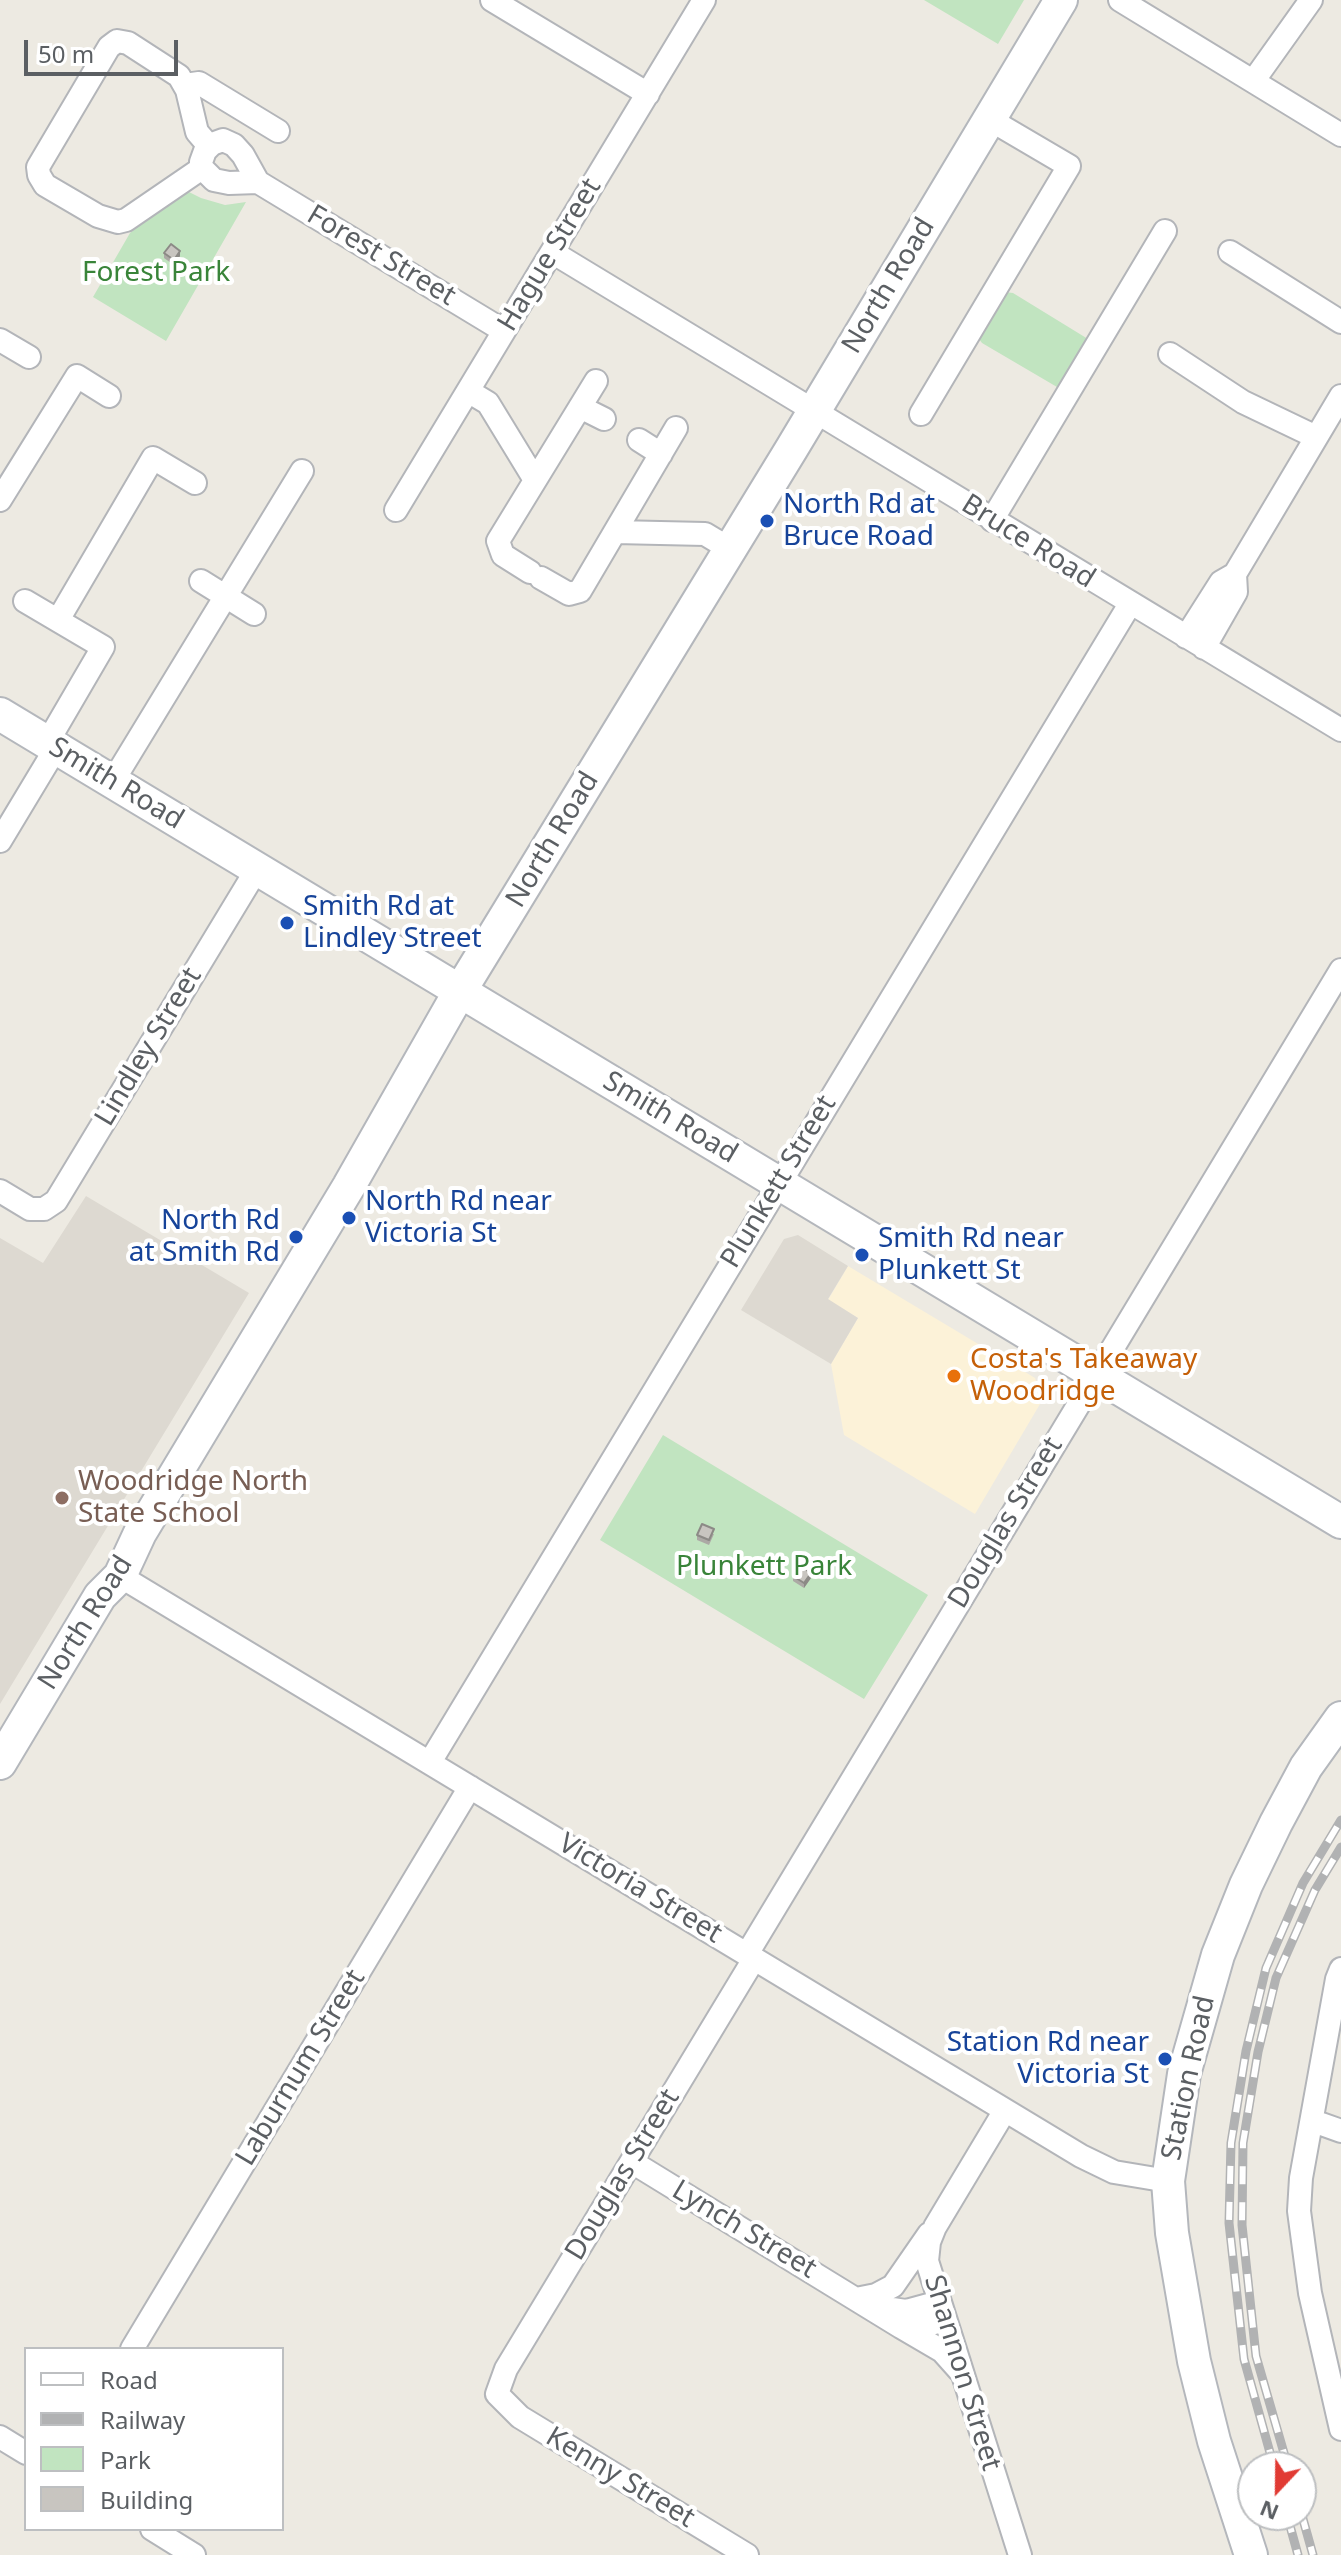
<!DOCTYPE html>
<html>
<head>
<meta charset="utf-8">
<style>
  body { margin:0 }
  #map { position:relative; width:1341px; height:2555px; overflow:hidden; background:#edeae2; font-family:"Noto Sans",sans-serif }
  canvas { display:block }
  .legend { position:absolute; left:24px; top:2347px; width:260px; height:184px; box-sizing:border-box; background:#fff; border:2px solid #bdbfc1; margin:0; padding:10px 14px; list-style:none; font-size:24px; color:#5b5f63 }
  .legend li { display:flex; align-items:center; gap:16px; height:40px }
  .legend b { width:40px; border:2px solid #bdbfc1 }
  .north { position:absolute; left:1237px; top:2451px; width:80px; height:80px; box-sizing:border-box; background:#fff; border:2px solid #bdbfc1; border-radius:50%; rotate:202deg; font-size:22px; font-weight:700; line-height:32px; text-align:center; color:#5b5f63 }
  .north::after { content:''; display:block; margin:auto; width:28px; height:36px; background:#e13b34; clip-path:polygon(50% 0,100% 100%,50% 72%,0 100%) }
  .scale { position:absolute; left:24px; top:40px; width:154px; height:36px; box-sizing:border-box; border:4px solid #5b5f63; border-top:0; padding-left:10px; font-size:24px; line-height:28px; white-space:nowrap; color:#5b5f63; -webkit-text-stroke:6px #fff; paint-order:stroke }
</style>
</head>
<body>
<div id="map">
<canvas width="1341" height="2555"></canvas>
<ul class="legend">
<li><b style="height:10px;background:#fff"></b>Road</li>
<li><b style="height:10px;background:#b1b2b3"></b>Railway</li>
<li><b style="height:22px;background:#c1e4c0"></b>Park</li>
<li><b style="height:22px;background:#c8c5c0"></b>Building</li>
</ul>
<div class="north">N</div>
<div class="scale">50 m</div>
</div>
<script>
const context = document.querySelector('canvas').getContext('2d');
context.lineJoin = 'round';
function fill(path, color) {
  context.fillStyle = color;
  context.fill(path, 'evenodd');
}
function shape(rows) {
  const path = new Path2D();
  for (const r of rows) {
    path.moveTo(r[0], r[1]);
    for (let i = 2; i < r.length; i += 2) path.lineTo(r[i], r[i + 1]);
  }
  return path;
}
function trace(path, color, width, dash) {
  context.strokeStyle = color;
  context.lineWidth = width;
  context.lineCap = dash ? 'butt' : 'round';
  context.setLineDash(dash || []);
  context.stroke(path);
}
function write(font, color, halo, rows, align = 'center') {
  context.font = font + ' "Noto Sans",sans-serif';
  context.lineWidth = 8;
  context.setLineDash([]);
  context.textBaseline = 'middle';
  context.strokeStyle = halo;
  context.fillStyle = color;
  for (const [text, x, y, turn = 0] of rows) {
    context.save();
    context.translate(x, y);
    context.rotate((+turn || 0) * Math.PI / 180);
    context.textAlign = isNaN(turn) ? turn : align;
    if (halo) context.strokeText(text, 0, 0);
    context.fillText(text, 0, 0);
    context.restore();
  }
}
fill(shape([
  [848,1266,1035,1378,1043,1399,975,1514,844,1435,831,1364,858,1318,828,1300]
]), '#fcf2d8');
fill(shape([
  [86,1196,249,1293,0,1704,0,1238,43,1263],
  [798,1235,848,1266,828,1299,858,1318,831,1364,741,1310,784,1239]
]), '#ddd9d1');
fill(shape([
  [924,0,1024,0,998,44],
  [183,189,201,198,225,205,246,202,166,341,93,297,130,233],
  [1005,292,1013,293,1088,339,1062,384,1057,387,982,343,979,339,979,334],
  [663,1435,928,1595,864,1699,600,1540]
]), '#c1e4c0');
const street = shape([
  [492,0,648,94],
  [1120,0,1341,135],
  [1254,80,1311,0],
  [185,85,199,83,278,131],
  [202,168,126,220,118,222,98,216,45,185,39,175,38,167,109,47,117,41,128,43,179,76,187,90,197,132,209,146],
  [258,182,229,183,214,180,202,168,201,162,205,151,212,144,223,140,234,145,243,155,258,182,504,331],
  [552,252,1341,730],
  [1230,252,1341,322],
  [0,340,29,357],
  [1170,354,1243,402,1316,437],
  [468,391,488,403,535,480],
  [580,407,604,419],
  [921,414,1069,166,989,119],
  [639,440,661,454],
  [0,500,77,376,109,396],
  [396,510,704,0],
  [992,520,1165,231],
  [615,532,705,534,730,549],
  [530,572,503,555,498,541,596,381],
  [541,578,569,594,580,591,676,428],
  [201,581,254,614],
  [25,601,103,647,47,743],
  [58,620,153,458,195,483],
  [1186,637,1221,582,1235,574,1341,396],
  [1204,648,1236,592,1235,574],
  [113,781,302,471],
  [0,841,56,748],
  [0,1191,30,1209,44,1209,56,1201,257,869],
  [120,1576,1081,2156,1114,2172,1168,2181],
  [430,1762,1130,604],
  [747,1954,1341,970],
  [1341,1969,1337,1979,1301,2178,1299,2211,1310,2293,1341,2429],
  [1004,2112,935,2227,929,2242,927,2261,1020,2555],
  [1313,2121,1341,2131],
  [632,2162,901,2327,915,2328,945,2320],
  [856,2299,876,2295,893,2286,929,2234],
  [878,2307,906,2311,939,2302],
  [901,2327,942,2351,959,2370],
  [132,2349,470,1787],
  [0,2437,26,2453],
  [152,2529,194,2555],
  [747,2555,520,2417,497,2394,506,2369,754,1959]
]);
const secondary = shape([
  [0,714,1341,1522],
  [0,1763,100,1596,120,1576,140,1533,349,1186,460,991,792,448,1061,0],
  [1251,2555,1214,2441,1194,2361,1172,2233,1168,2181,1184,2074,1218,1955,1246,1885,1276,1823,1306,1767,1341,1718]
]);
trace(street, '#b3b5b9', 26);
trace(secondary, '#b4b7bc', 36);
trace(street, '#fff', 22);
trace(secondary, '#fff', 32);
const rail = shape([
  [1274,2467,1244,2359,1229,2223,1231,2143,1246,2051,1266,1968,1303,1883,1341,1820],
  [1288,2467,1256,2356,1242,2225,1243,2143,1258,2052,1276,1978,1315,1890,1341,1847],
  [1301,2512,1313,2555],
  [1287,2515,1298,2555]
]);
trace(rail, '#b1b2b3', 9);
trace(rail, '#fff', 6, [18]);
fill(shape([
  [164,253,180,256,174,265,164,258],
  [714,1534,709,1545,697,1540,697,1535],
  [793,1576,811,1578,804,1588,793,1581]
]), '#aca9a5');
fill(shape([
  [180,251,180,256,174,265,174,260],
  [811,1573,811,1578,804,1588,804,1583]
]), '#8c8a86');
const building = shape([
  [171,244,180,251,174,260,164,253,171,244],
  [702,1524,714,1529,709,1540,697,1535,702,1524],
  [800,1566,811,1573,804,1583,793,1576,800,1566]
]);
fill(building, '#c8c5c0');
trace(building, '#8c8a86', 2);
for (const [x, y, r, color] of [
  [767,521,8,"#1a4fb4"],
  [287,923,8,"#1a4fb4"],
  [349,1218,8,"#1a4fb4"],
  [296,1237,8,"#1a4fb4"],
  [862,1255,8,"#1a4fb4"],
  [954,1376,8,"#e8710a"],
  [62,1498,8,"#8d6e63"],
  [1165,2059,8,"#1a4fb4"]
]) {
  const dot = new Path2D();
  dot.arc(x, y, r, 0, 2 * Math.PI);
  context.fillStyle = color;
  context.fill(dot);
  trace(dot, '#fff', 3);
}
write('28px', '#5b5f63', '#fff', [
  ["Hague Street",550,255,-59],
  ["Forest Street",381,256,31],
  ["North Road",889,286,-59],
  ["Bruce Road",1028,542,32],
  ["Smith Road",116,784,31],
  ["North Road",553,840,-59],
  ["Lindley Street",149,1047,-59],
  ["Smith Road",670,1118,31],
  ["Plunkett Street",779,1182,-59],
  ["Douglas Street",1006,1523,-59],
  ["North Road",86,1623,-58],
  ["Victoria Street",640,1889,31],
  ["Laburnum Street",301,2068,-59],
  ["Station Road",1189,2078,-78],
  ["Douglas Street",623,2175,-59],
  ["Lynch Street",744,2230,31],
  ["Shannon Street",962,2373,73],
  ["Kenny Street",620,2478,31]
]);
write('28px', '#398439', '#fff', [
  ["Forest Park",156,273],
  ["Plunkett Park",764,1567]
]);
write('28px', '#164399', '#fff', [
  ["North Rd at",783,505],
  ["Bruce Road",783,537],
  ["Smith Rd at",303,907],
  ["Lindley Street",303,939],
  ["North Rd near",365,1202],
  ["Victoria St",365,1234],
  ["North Rd",280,1221,"right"],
  ["at Smith Rd",280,1253,"right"],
  ["Smith Rd near",878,1239],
  ["Plunkett St",878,1271],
  ["Station Rd near",1149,2043,"right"],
  ["Victoria St",1149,2075,"right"]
], 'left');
write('28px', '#c56008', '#fff', [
  ["Costa's Takeaway",970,1360],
  ["Woodridge",970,1392]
], 'left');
write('28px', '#785e54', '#fff', [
  ["Woodridge North",78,1482],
  ["State School",78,1514]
], 'left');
</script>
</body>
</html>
